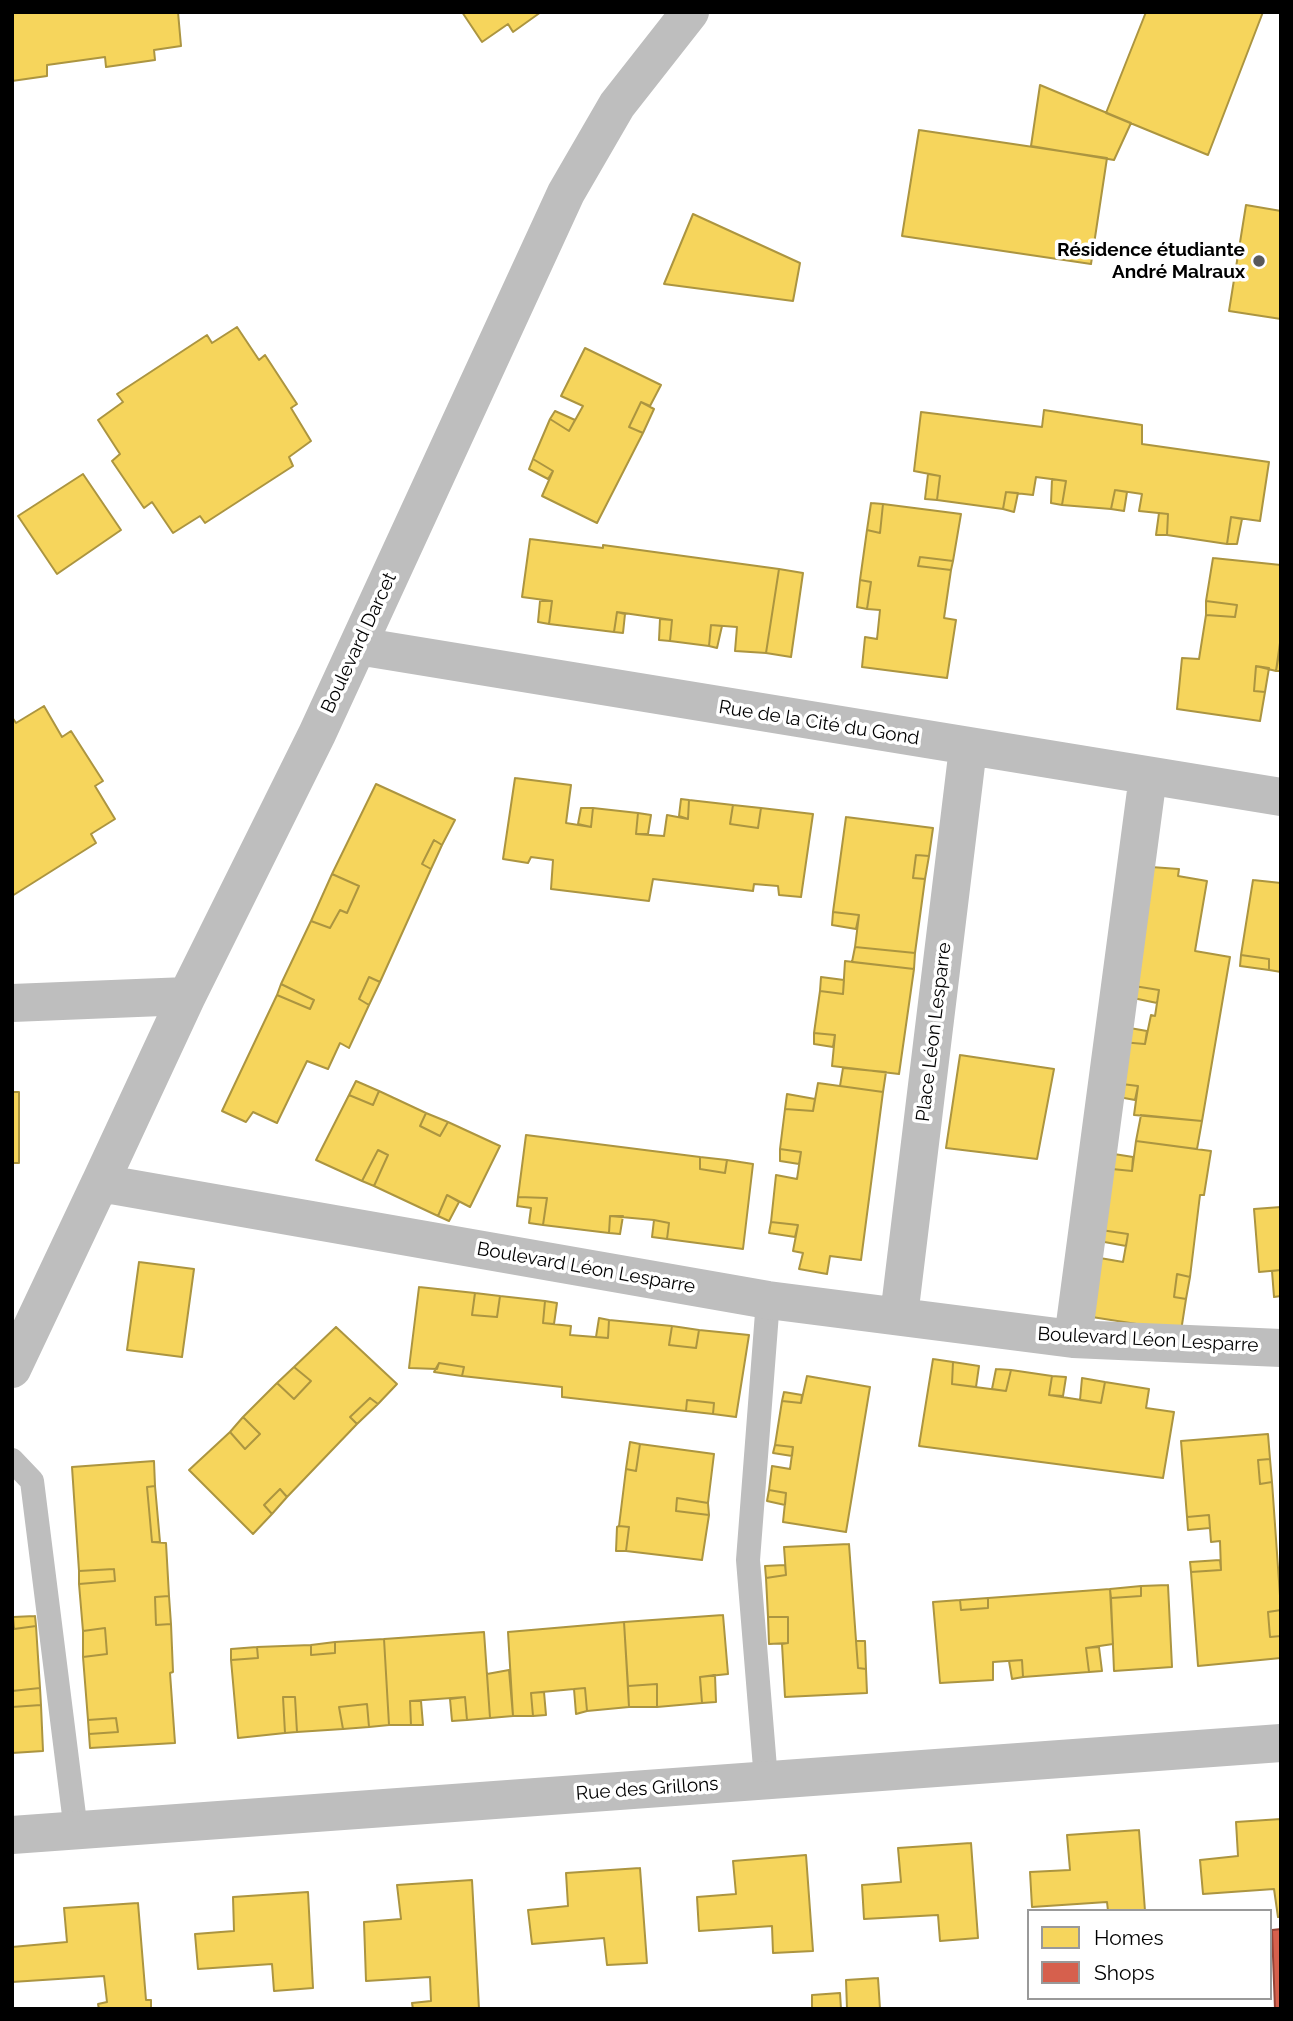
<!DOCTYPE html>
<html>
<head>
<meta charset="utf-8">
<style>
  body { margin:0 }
  #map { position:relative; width:1293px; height:2021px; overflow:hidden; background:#fff; font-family:Raleway,sans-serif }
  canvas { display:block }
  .frame { position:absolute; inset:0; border:14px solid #000; pointer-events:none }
  .legend { position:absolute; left:1027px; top:1909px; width:245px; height:91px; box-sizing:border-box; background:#fff; border:2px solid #999; margin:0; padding:9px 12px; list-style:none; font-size:21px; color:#000 }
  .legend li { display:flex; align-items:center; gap:14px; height:35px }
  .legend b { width:35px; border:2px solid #999 }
</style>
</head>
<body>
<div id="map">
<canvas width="1293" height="2021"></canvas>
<div class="frame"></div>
<ul class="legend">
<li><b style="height:19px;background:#f6d55c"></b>Homes</li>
<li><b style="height:19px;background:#d6604d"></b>Shops</li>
</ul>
</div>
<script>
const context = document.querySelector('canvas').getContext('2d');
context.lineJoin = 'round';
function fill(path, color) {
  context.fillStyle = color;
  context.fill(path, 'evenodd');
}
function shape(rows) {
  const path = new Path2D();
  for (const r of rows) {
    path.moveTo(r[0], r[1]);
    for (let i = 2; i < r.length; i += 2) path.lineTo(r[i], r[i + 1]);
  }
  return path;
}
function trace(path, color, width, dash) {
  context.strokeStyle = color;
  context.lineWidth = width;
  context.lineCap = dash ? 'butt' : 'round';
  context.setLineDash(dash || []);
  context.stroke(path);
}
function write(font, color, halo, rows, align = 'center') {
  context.font = font + ' Raleway,sans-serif';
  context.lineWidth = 7;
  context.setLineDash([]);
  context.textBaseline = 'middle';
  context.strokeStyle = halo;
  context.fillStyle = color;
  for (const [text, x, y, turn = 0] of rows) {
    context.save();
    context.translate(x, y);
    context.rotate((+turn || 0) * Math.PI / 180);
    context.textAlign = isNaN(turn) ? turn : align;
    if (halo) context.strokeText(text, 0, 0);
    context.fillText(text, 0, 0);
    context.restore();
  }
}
const homes = shape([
  [12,12,178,12,181,46,154,50,155,60,106,67,105,57,47,65,47,76,12,81,12,12],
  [462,12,541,12,513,32,508,24,482,42,462,12],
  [1146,12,1263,12,1208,155,1106,113,1146,12],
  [1040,85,1131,123,1114,160,1031,146,1040,85],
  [919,130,1107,158,1091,264,902,236,919,130],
  [1246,205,1281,211,1281,319,1229,311,1246,205],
  [693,214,800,263,793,301,664,284,693,214],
  [237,327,259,360,265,355,297,404,291,408,311,441,289,457,293,466,205,523,200,516,173,533,152,502,144,508,112,461,120,454,98,420,123,402,117,394,207,335,212,343,237,327],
  [585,348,661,385,650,406,641,402,629,427,643,433,597,523,542,496,553,471,533,459,550,419,569,431,583,406,561,396,585,348],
  [641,402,654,409,643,433,629,427,641,402],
  [1044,410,1142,425,1142,444,1269,462,1260,521,1231,517,1227,544,1167,535,1168,514,1139,511,1142,494,1115,490,1111,509,1062,505,1066,481,1036,477,1033,495,1006,492,1003,509,937,500,940,476,914,471,921,412,1042,427,1044,410],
  [555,411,575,420,569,431,550,419,555,411],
  [533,459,553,471,548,479,529,469,533,459],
  [83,474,121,530,57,574,18,516,83,474],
  [928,474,940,476,937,500,925,499,928,474],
  [1052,479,1066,481,1062,505,1051,503,1052,479],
  [1115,490,1127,492,1124,511,1111,509,1115,490],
  [1006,492,1018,493,1014,512,1003,509,1006,492],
  [871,503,883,504,880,533,867,530,871,503],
  [883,504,961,514,953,561,920,557,918,566,951,570,944,618,956,620,947,678,862,667,865,637,877,639,880,610,867,609,871,582,860,580,867,530,880,533,883,504],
  [1159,513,1168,514,1167,535,1156,535,1159,513],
  [1231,517,1242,519,1237,544,1227,544,1231,517],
  [530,539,603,548,603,545,779,569,766,653,735,651,737,627,711,625,709,646,670,641,672,620,617,612,614,632,549,624,552,601,522,597,530,539],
  [920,557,953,561,951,570,918,566,920,557],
  [1213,558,1281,565,1281,643,1276,671,1256,666,1254,691,1265,692,1260,721,1177,709,1182,658,1199,659,1206,615,1235,617,1237,605,1206,601,1213,558],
  [779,569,803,573,791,657,766,653,779,569],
  [860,580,871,582,867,609,857,607,860,580],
  [540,601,552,601,549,624,538,622,540,601],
  [1206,601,1237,605,1235,617,1206,615,1206,601],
  [617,612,625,614,623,633,614,632,617,612],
  [660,619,672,620,670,641,659,640,660,619],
  [711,625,722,626,717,648,709,646,711,625],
  [1280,643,1281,643,1281,671,1276,671,1280,643],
  [1256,666,1269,668,1265,692,1254,691,1256,666],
  [44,706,62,737,71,731,103,781,95,786,115,819,91,834,96,843,12,896,12,717,16,723,44,706],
  [515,778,571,785,566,823,591,827,593,808,638,813,636,834,664,836,667,815,688,819,689,800,733,805,730,824,758,828,761,808,813,814,801,897,779,895,778,886,754,884,753,891,653,879,649,901,551,889,553,860,531,857,528,863,503,859,515,778],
  [376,784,455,820,442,845,434,840,422,864,431,869,380,982,369,977,359,999,369,1005,349,1048,340,1043,328,1069,307,1061,277,1123,253,1112,246,1122,222,1111,277,995,310,1009,314,1000,281,984,311,921,330,928,340,910,347,913,359,886,332,874,376,784],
  [681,799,689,800,688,819,679,816,681,799],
  [733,805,761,808,758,828,730,824,733,805],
  [581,808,593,808,591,827,578,824,581,808],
  [638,813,651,815,648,834,636,834,638,813],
  [846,817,933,828,929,856,916,855,913,878,925,879,915,953,855,947,859,915,833,912,846,817],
  [434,840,442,845,431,869,422,864,434,840],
  [916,855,929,856,925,879,913,878,916,855],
  [1151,867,1179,869,1178,876,1207,881,1195,951,1230,957,1202,1121,1134,1115,1138,1086,1114,1083,1121,1042,1145,1044,1151,1015,1155,1016,1159,990,1134,986,1151,867],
  [332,874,359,886,347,913,340,910,330,928,311,921,332,874],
  [1253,880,1281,883,1281,972,1269,970,1269,959,1241,955,1253,880],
  [833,912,859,915,856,929,832,925,833,912],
  [855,947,915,953,914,969,852,962,855,947],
  [1241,955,1269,959,1269,970,1240,966,1241,955],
  [845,961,914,969,899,1074,832,1066,835,1035,814,1033,820,991,843,994,845,961],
  [369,977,380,982,369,1005,359,999,369,977],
  [821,977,844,980,843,994,820,991,821,977],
  [281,984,314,1000,310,1009,277,995,281,984],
  [1134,986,1159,990,1157,1003,1133,998,1134,986],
  [1124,1027,1147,1031,1145,1044,1121,1042,1124,1027],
  [814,1033,835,1035,833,1047,814,1044,814,1033],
  [960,1055,1054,1069,1037,1159,946,1148,960,1055],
  [843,1068,886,1072,883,1092,840,1086,843,1068],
  [356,1081,379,1091,373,1105,349,1095,356,1081],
  [818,1083,883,1092,861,1260,830,1256,827,1274,799,1269,803,1253,793,1251,798,1225,771,1222,776,1175,797,1179,801,1152,780,1149,785,1109,813,1111,818,1083],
  [1114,1083,1138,1086,1135,1100,1113,1096,1114,1083],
  [379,1091,426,1113,420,1126,440,1136,448,1122,500,1146,470,1207,447,1195,438,1216,374,1186,388,1155,378,1150,362,1181,316,1160,349,1095,373,1105,379,1091],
  [12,1092,19,1092,19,1163,12,1163,12,1092],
  [787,1094,815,1099,813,1111,785,1109,787,1094],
  [426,1113,448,1122,440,1136,420,1126,426,1113],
  [1141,1115,1202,1121,1197,1149,1136,1141,1141,1115],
  [526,1135,700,1157,700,1169,725,1173,727,1160,753,1164,743,1249,667,1239,669,1223,654,1220,610,1216,609,1233,543,1225,547,1198,518,1197,526,1135],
  [1136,1141,1211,1151,1204,1195,1200,1195,1190,1277,1177,1274,1174,1297,1186,1299,1181,1331,1092,1317,1100,1258,1123,1262,1128,1234,1101,1230,1112,1169,1132,1171,1136,1141],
  [780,1149,801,1152,799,1164,780,1161,780,1149],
  [378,1150,388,1155,374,1186,362,1181,378,1150],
  [1114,1154,1133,1157,1132,1171,1112,1169,1114,1154],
  [700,1157,727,1160,725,1173,700,1169,700,1157],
  [447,1195,459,1202,449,1221,438,1216,447,1195],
  [518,1197,547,1198,543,1225,529,1223,531,1208,517,1206,518,1197],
  [1281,1207,1281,1270,1259,1272,1254,1209,1281,1207],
  [610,1216,623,1216,620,1234,609,1233,610,1216],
  [654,1220,669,1223,667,1239,652,1237,654,1220],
  [771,1222,798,1225,795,1237,769,1233,771,1222],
  [1101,1230,1128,1234,1126,1246,1099,1241,1101,1230],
  [139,1262,194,1269,182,1357,127,1350,139,1262],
  [1281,1270,1281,1296,1274,1297,1272,1271,1281,1270],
  [1177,1274,1190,1277,1186,1299,1174,1297,1177,1274],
  [419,1287,475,1293,472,1315,497,1317,500,1296,545,1301,543,1323,571,1326,570,1335,608,1338,609,1320,672,1326,669,1345,696,1348,699,1330,749,1335,736,1417,713,1414,714,1403,687,1400,686,1411,562,1397,562,1387,462,1376,464,1367,439,1363,437,1369,409,1368,419,1287],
  [475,1293,500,1296,497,1317,472,1315,475,1293],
  [545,1301,557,1303,554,1324,543,1323,545,1301],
  [599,1318,609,1320,608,1338,596,1337,599,1318],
  [672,1326,699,1330,696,1348,669,1345,672,1326],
  [336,1327,397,1384,378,1404,370,1398,350,1417,357,1424,287,1497,280,1489,264,1505,272,1514,253,1534,189,1470,230,1432,245,1449,260,1434,243,1417,277,1383,294,1399,311,1381,294,1367,336,1327],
  [933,1359,953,1362,952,1384,1006,1391,1011,1370,1052,1376,1049,1395,1101,1403,1105,1382,1149,1389,1146,1408,1174,1412,1163,1478,919,1446,933,1359],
  [953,1362,979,1366,976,1387,952,1384,953,1362],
  [439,1363,464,1367,462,1376,434,1372,439,1363],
  [294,1367,311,1381,294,1399,277,1383,294,1367],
  [996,1369,1011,1370,1006,1391,992,1389,996,1369],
  [807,1376,870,1387,846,1532,783,1522,786,1493,769,1490,772,1466,790,1469,793,1447,775,1445,782,1401,801,1403,807,1376],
  [1052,1376,1066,1377,1063,1396,1049,1395,1052,1376],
  [1082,1378,1105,1382,1101,1403,1080,1400,1082,1378],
  [784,1392,802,1395,801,1403,782,1401,784,1392],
  [370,1398,378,1404,357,1424,350,1417,370,1398],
  [687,1400,714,1403,713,1414,686,1411,687,1400],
  [243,1417,260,1434,245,1449,230,1432,243,1417],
  [1268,1434,1270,1459,1258,1460,1260,1484,1272,1482,1281,1610,1268,1612,1270,1637,1281,1636,1281,1658,1198,1666,1191,1572,1221,1570,1220,1541,1211,1542,1209,1515,1187,1517,1181,1441,1268,1434],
  [630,1442,640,1444,636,1471,626,1469,630,1442],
  [640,1444,714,1454,708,1503,677,1498,676,1511,709,1515,702,1560,626,1551,629,1527,619,1526,626,1469,636,1471,640,1444],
  [775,1445,793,1447,792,1456,773,1453,775,1445],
  [1270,1459,1272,1482,1260,1484,1258,1460,1270,1459],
  [154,1461,155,1486,147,1487,152,1542,166,1543,169,1596,155,1597,156,1625,171,1624,173,1672,170,1673,175,1743,90,1748,89,1734,118,1732,116,1718,88,1720,83,1657,107,1654,105,1628,83,1631,79,1584,115,1581,114,1569,79,1571,72,1467,154,1461],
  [155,1486,160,1542,152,1542,147,1487,155,1486],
  [280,1489,287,1497,272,1514,264,1505,280,1489],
  [769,1490,786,1493,785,1505,767,1501,769,1490],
  [677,1498,708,1503,709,1515,676,1511,677,1498],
  [1209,1515,1210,1528,1188,1530,1187,1517,1209,1515],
  [619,1526,629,1527,626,1551,616,1551,617,1527,619,1526],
  [849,1544,858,1668,866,1669,867,1693,785,1697,782,1644,788,1643,788,1617,768,1617,766,1578,786,1575,784,1547,849,1544],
  [1220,1560,1221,1570,1191,1572,1190,1562,1220,1560],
  [785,1565,786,1575,766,1578,765,1566,785,1565],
  [114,1569,115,1581,79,1584,79,1571,114,1569],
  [1168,1585,1172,1667,1114,1671,1111,1598,1141,1596,1141,1586,1168,1585],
  [1141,1586,1141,1596,1111,1598,1110,1589,1141,1586],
  [1110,1589,1113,1644,1086,1648,1089,1672,1023,1677,1022,1660,993,1662,993,1680,940,1683,933,1602,960,1600,961,1610,988,1608,988,1598,1110,1589],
  [169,1596,171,1624,156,1625,155,1597,169,1596],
  [988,1598,988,1608,961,1610,960,1600,988,1598],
  [12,1610,14,1629,36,1626,40,1688,12,1691,12,1610],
  [1281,1610,1281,1636,1270,1637,1268,1612,1281,1610],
  [723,1615,728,1674,700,1677,702,1703,657,1707,657,1684,628,1686,624,1622,723,1615],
  [35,1616,36,1626,14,1629,13,1617,35,1616],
  [768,1617,788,1617,788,1643,769,1644,768,1617],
  [624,1622,629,1707,587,1711,585,1688,531,1693,533,1716,513,1716,508,1632,624,1622],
  [105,1628,107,1654,83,1657,83,1631,105,1628],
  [484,1632,490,1718,467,1720,465,1697,410,1701,411,1725,389,1725,384,1639,484,1632],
  [384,1639,389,1725,369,1727,367,1704,339,1707,343,1729,297,1732,295,1697,283,1697,285,1733,238,1738,231,1660,258,1658,257,1647,311,1645,311,1655,335,1653,335,1642,384,1639],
  [856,1641,865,1641,866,1669,858,1668,856,1641],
  [335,1642,335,1653,311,1655,311,1645,335,1642],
  [257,1647,258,1658,231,1660,231,1649,257,1647],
  [1099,1647,1102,1671,1089,1672,1086,1648,1099,1647],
  [1022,1660,1023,1677,1012,1679,1009,1661,1022,1660],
  [509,1670,513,1716,490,1718,487,1674,509,1670],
  [715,1675,716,1702,702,1703,700,1677,715,1675],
  [657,1684,657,1707,629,1707,628,1686,657,1684],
  [40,1688,41,1705,12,1707,12,1691,40,1688],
  [585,1688,587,1711,576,1714,574,1689,585,1688],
  [544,1692,546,1715,533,1716,531,1693,544,1692],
  [283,1697,295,1697,297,1732,285,1733,283,1697],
  [465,1697,467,1720,452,1721,450,1699,465,1697],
  [410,1701,421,1701,423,1725,411,1725,410,1701],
  [367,1704,369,1727,343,1729,339,1707,367,1704],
  [41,1705,43,1751,12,1753,12,1707,41,1705],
  [116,1718,118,1732,89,1734,88,1720,116,1718],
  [1281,1819,1281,1917,1278,1917,1274,1889,1203,1894,1200,1860,1238,1856,1236,1822,1281,1819],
  [1139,1830,1145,1911,1108,1911,1107,1902,1032,1907,1030,1872,1070,1870,1067,1835,1139,1830],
  [971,1843,978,1938,940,1941,938,1915,864,1919,862,1885,901,1882,898,1848,971,1843],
  [806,1855,813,1951,773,1953,772,1926,699,1931,697,1897,736,1894,733,1861,806,1855],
  [640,1868,647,1963,607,1965,604,1938,532,1944,528,1910,568,1906,566,1873,640,1868],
  [472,1880,479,2009,413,2009,412,2003,431,2001,430,1977,366,1981,364,1922,401,1919,397,1885,472,1880],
  [308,1892,313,1988,274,1991,272,1964,198,1969,195,1934,234,1931,233,1897,308,1892],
  [138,1903,146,2000,151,2000,151,2009,99,2009,98,2004,107,2002,104,1976,12,1982,12,1947,67,1942,64,1908,138,1903],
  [878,1978,880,2009,847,2009,846,1980,878,1978],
  [840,1993,841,2009,812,2009,812,1995,840,1993]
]);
fill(homes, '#f6d55c');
trace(homes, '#ac9540', 2);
const shops = shape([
  [1281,1929,1281,2009,1275,2009,1272,1930,1281,1929]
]);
fill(shops, '#d6604d');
trace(shops, '#964336', 2);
trace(shape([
  [12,1460,32,1481,76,1831],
  [766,1780,748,1560,768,1300]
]), '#bebebe', 24);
trace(shape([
  [358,646,1281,797],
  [12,1003,187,996],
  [100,1183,187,996,317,734,566,193,617,105,690,12],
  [899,1316,968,748],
  [1073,1339,1148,776],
  [12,1369,100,1183,768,1300,1073,1339,1281,1348],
  [12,1835,1281,1743]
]), '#bebebe', 38);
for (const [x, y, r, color] of [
  [1259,261,7,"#595959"]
]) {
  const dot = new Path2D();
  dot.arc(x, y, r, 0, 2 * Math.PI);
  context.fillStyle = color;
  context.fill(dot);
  trace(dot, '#fff', 2.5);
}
write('bold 19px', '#000', '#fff', [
  ["Résidence étudiante",1245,250],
  ["André Malraux",1245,272]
], 'right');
write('19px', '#000', '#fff', [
  ["Boulevard Darcet",359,643,-65],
  ["Rue de la Cité du Gond",819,723,9],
  ["Place Léon Lesparre",934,1032,-83],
  ["Boulevard Léon Lesparre",586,1268,10],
  ["Boulevard Léon Lesparre",1148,1340,3],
  ["Rue des Grillons",647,1789,-4]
]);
</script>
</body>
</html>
